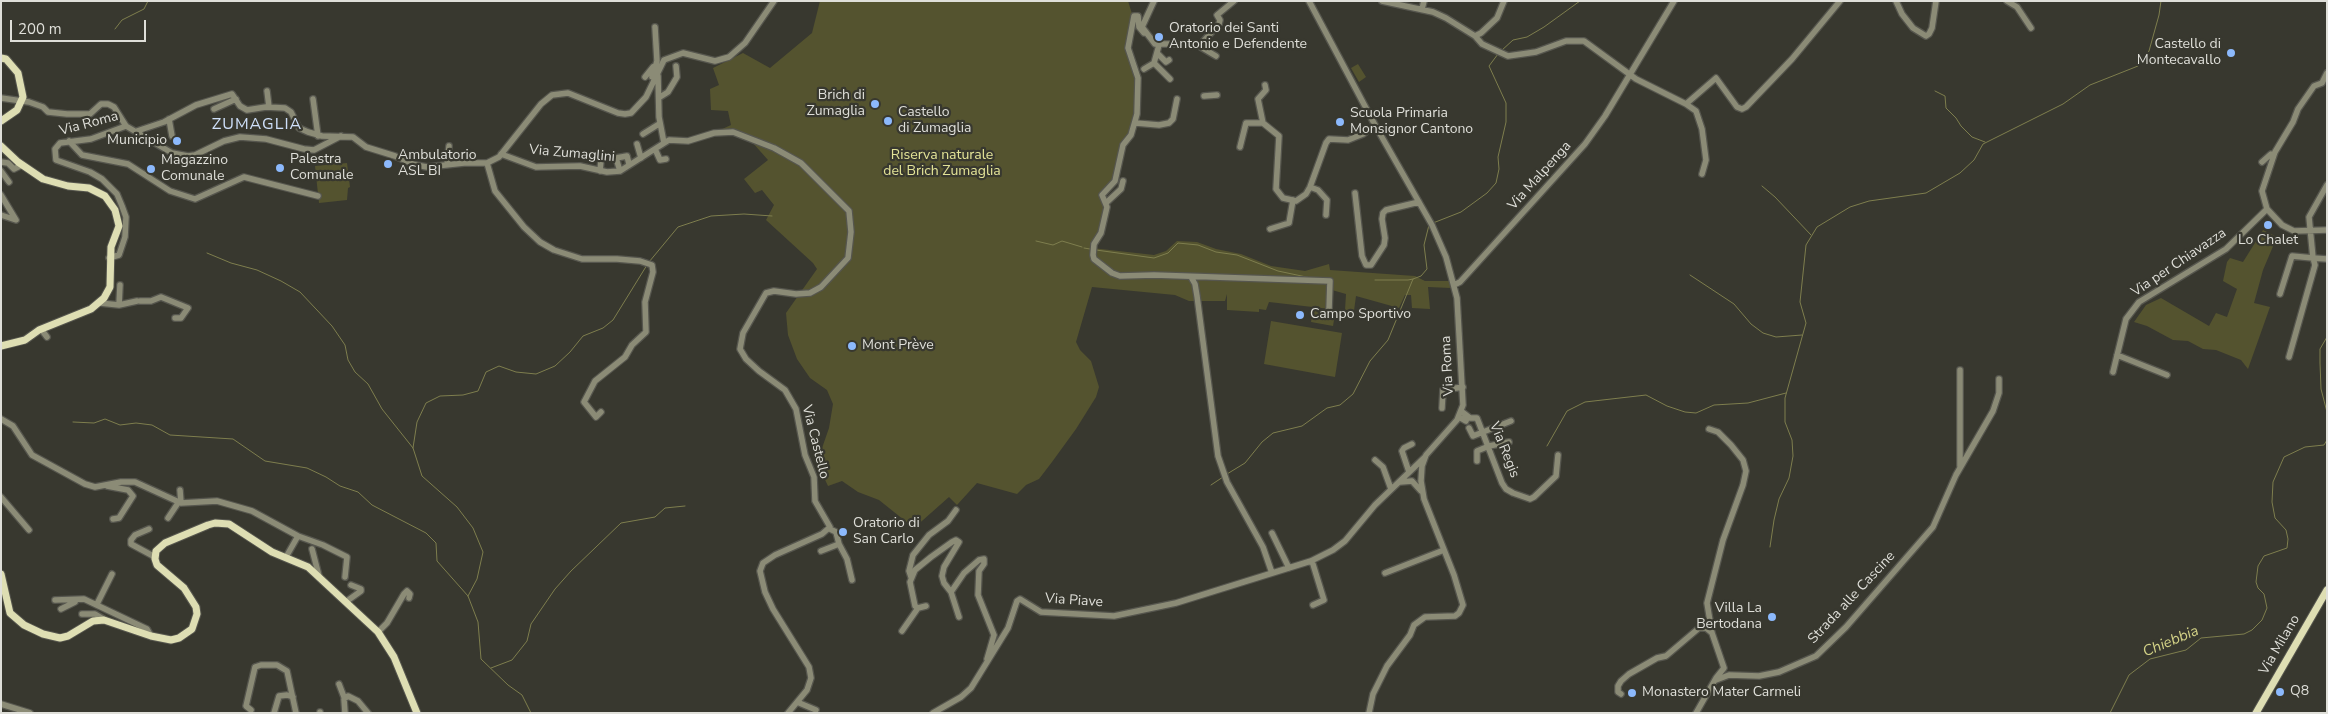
<!DOCTYPE html>
<html>
<head>
<meta charset="utf-8">
<style>
  body { margin:0 }
  #map { position:relative; width:2328px; height:714px; overflow:hidden; background:#38382f; font-family:"Nunito Sans",sans-serif }
  canvas { display:block }
  .frame { position:absolute; inset:0; border:2px solid #dfdfd9; pointer-events:none }
  .scale { position:absolute; left:10px; top:20px; width:136px; height:22px; box-sizing:border-box; border:2px solid #dfdfd9; border-top:0; padding-left:6px; font-size:15px; line-height:18px; white-space:nowrap; color:#dfdfd9; -webkit-text-stroke:4px #38382f; paint-order:stroke }
</style>
</head>
<body>
<div id="map">
<canvas width="2328" height="714"></canvas>
<div class="frame"></div>
<div class="scale">200 m</div>
</div>
<script>
const context = document.querySelector('canvas').getContext('2d');
context.lineJoin = 'round';
function fill(path, color) {
  context.fillStyle = color;
  context.fill(path, 'evenodd');
}
function shape(rows) {
  const path = new Path2D();
  for (const r of rows) {
    path.moveTo(r[0], r[1]);
    for (let i = 2; i < r.length; i += 2) path.lineTo(r[i], r[i + 1]);
  }
  return path;
}
function trace(path, color, width, dash) {
  context.strokeStyle = color;
  context.lineWidth = width;
  context.lineCap = dash ? 'butt' : 'round';
  context.setLineDash(dash || []);
  context.stroke(path);
}
function write(font, color, halo, rows, align = 'center') {
  context.font = font + ' "Nunito Sans",sans-serif';
  context.lineWidth = 4.5;
  context.setLineDash([]);
  context.textBaseline = 'middle';
  context.strokeStyle = halo;
  context.fillStyle = color;
  for (const [text, x, y, turn = 0] of rows) {
    context.save();
    context.translate(x, y);
    context.rotate((+turn || 0) * Math.PI / 180);
    context.textAlign = isNaN(turn) ? turn : align;
    if (halo) context.strokeText(text, 0, 0);
    context.fillText(text, 0, 0);
    context.restore();
  }
}
fill(shape([
  [820,1,1128,1,1133,17,1126,47,1137,78,1134,123,1113,180,1104,190,1106,207,1092,248,1154,255,1166,251,1177,241,1197,242,1216,249,1241,254,1271,266,1305,271,1329,264,1330,270,1415,276,1425,281,1450,281,1451,288,1428,287,1430,309,1412,308,1411,295,1405,295,1399,308,1356,296,1354,311,1345,310,1346,294,1332,290,1330,309,1269,302,1266,310,1259,309,1259,312,1227,310,1227,294,1225,301,1189,301,1175,295,1092,287,1076,342,1080,350,1091,361,1099,387,1096,397,1076,429,1052,462,1039,479,1026,485,1017,494,977,483,957,505,949,497,914,528,879,500,858,492,842,481,828,486,819,467,821,451,829,428,833,404,827,390,810,378,797,359,788,335,786,313,817,269,813,263,766,220,774,205,762,190,755,193,744,179,768,160,752,142,730,133,722,135,720,130,731,125,728,111,711,110,710,89,719,85,713,68,743,53,770,68,812,33],
  [1358,64,1366,77,1359,82,1351,68],
  [347,163,350,187,348,188,347,200,319,203,315,166],
  [2263,230,2277,237,2263,270,2254,303,2270,307,2248,369,2241,360,2216,350,2203,349,2188,341,2173,340,2147,326,2134,322,2146,305,2161,298,2209,326,2216,313,2227,317,2237,289,2223,281,2227,262,2230,258,2243,262],
  [1313,310,1335,314,1333,326,1311,322],
  [1271,321,1342,333,1335,377,1264,364]
]), '#54532f');
trace(shape([
  [115,29,122,20,144,9,148,1],
  [1501,51,1513,40,1527,37,1544,27,1580,1],
  [1935,91,1945,96,1946,108,1956,118,1961,126,1972,137,1985,142],
  [1762,186,1775,197,1811,235],
  [1433,223,1461,212,1487,193,1496,183,1499,169,1498,157,1506,122,1506,103,1489,66,1498,54],
  [1036,241,1053,245,1062,241,1082,247],
  [1084,248,1090,249],
  [1096,250,1154,258,1168,253,1178,243,1198,245,1216,252,1237,255,1278,271,1311,278],
  [207,253,231,263,257,270,281,281,300,292,332,326,345,345,348,360,355,372,368,384,382,409,413,448,422,476,457,507,473,528,483,552,477,579,468,596],
  [649,262,678,227,711,216,744,214,772,216],
  [1690,275,1734,304,1751,324,1763,333,1776,337,1802,335],
  [1375,280,1408,280,1413,279],
  [2327,337,2320,349,2320,363,2321,389,2327,412],
  [73,422,94,423,105,419,120,425,136,423,152,425,170,435,233,439,265,461,307,468,326,477,340,486,358,492,372,505,426,533,436,543,437,561,468,596,478,622,481,659,508,685,522,695,531,713],
  [1547,446,1567,411,1585,402,1646,395,1667,406,1685,412,1696,413,1714,405,1748,403,1786,393],
  [413,448,417,422,426,403,440,396,463,395,478,391,486,372,499,366,516,372,536,374,555,366,570,352,583,336,603,328,613,320,647,265],
  [1227,474,1245,463,1262,442,1273,433,1302,426,1327,408,1340,405,1353,394,1370,361,1388,340,1413,279,1421,276,1427,269,1424,245,1429,225],
  [1211,485,1223,477],
  [1770,547,1774,520,1779,499,1789,478,1793,456,1792,440,1785,422,1785,398,1806,323,1800,302,1806,245,1817,227,1850,207,1869,201,1926,193,1960,173,1974,160,1983,144,2063,104,2090,85,2138,66,2149,51,2159,15,2161,1],
  [491,668,512,660,527,641,531,624,555,589,571,571,621,523,655,517,665,508,685,506],
  [2110,713,2129,675,2150,659,2186,650,2201,638,2244,634,2252,630,2262,620,2267,608,2264,594,2258,588,2256,582,2258,566,2264,556,2287,548,2288,539,2286,530,2275,518,2272,502,2273,482,2284,457,2305,447,2324,445,2327,440]
]), '#7e7e4e', 1);
const minor = shape([
  [1154,1,1142,27,1155,44,1191,44,1199,46,1216,56],
  [1309,1,1375,125,1432,225,1446,257,1457,298,1463,405,1457,420,1426,455,1422,466,1421,481,1424,499,1454,575,1463,605,1459,613,1455,616,1425,617,1414,625,1410,635,1387,666,1373,694,1369,713],
  [1382,1,1433,12,1446,18,1475,36,1482,44,1508,56,1536,52,1566,41,1584,41,1636,79,1686,104,1696,111,1702,129,1706,160,1702,174],
  [1896,1,1902,14,1913,28,1926,36,1929,34,1932,28,1936,1],
  [2007,1,2017,7,2031,28],
  [1422,9,1424,1],
  [1146,32,1144,33,1139,27,1138,16,1134,16,1128,48,1138,78,1137,114,1131,135,1123,145,1115,181,1102,195,1107,207,1101,233,1094,244,1093,255,1094,259,1112,273,1120,276,1154,275,1330,281,1329,310],
  [1475,36,1481,33,1497,18,1504,1],
  [1199,46,1219,24,1220,20,1217,15,1234,1],
  [1157,53,1166,62,1169,60],
  [1154,63,1170,79],
  [1154,63,1159,45],
  [1144,69,1154,63],
  [2327,73,2322,83,2314,86,2298,109,2293,122,2275,152,2262,191,2267,209,2282,225,2294,231,2327,230],
  [658,76,659,117,664,143],
  [645,77,653,67],
  [652,77,657,61,655,27],
  [267,91,269,107],
  [1204,96,1217,95],
  [660,97,668,92,677,77,676,66],
  [1,98,29,102,43,107,48,112,67,114,90,114,101,104,108,104,114,107,126,126],
  [313,99,318,136],
  [1686,104,1716,78,1737,107,1742,109,1746,107,1792,59,1840,1],
  [214,109,236,99],
  [169,119,172,136],
  [1136,123,1159,125,1169,123,1173,119,1177,99],
  [1263,123,1258,99,1266,90,1265,85],
  [137,131,164,122,196,105,232,94,240,106,247,110,266,107,285,108,291,112,299,128,308,132,322,136,353,137,366,147,395,156,416,165,427,167,464,163,487,163,499,157,541,104,552,95,568,93,618,113,625,114,631,113,646,97,664,60,683,53,715,61,729,57,745,43,774,1],
  [643,134,659,124],
  [69,141,82,155,128,164,170,191,195,199,244,177,318,196],
  [637,144,641,158],
  [1240,147,1246,123,1263,123,1279,136,1276,189,1283,198,1296,201,1306,194,1310,187,1326,143,1329,139,1348,140,1363,134,1375,125],
  [655,149,660,160,666,159],
  [501,154,536,167,580,166,607,172,620,171,669,140,688,141,714,133,733,132,774,148,801,163,849,211,851,232,848,258,821,287,810,293,796,294,774,291,766,293,743,333,740,349,746,359,759,371,785,390,796,409,805,455,814,477,815,501,830,527,822,534,775,555,763,563,760,571,765,592,773,609,809,667,811,678,807,690,788,713],
  [1,162,8,163,14,169,22,165],
  [2262,162,2271,154,2274,155],
  [487,163,495,191,524,227,540,242,554,250,582,259,617,259,640,261,652,265,653,272,645,302,646,332,632,345,625,357,595,381,584,402,596,417,601,412],
  [447,165,449,146],
  [1,171,9,182],
  [600,171,601,160],
  [620,171,616,158,627,156,629,164],
  [1310,187,1318,190,1327,200,1326,215],
  [1355,193,1362,256,1366,265,1371,265,1384,245,1385,238,1382,219,1383,213,1386,210,1419,202],
  [1,195,16,220,1,215],
  [1107,202,1121,189,1123,181],
  [1270,229,1289,223,1293,200],
  [109,258,119,255,125,237,126,217,122,206,117,194,102,179,90,172,56,160,55,149,60,143,91,139,126,126,172,153,188,156,195,155,224,141,240,137,266,139,304,149,314,150,341,136],
  [1191,277,1195,284,1197,296,1218,456,1227,482,1263,547,1272,573],
  [1454,285,1460,282,1585,144,1605,116,1674,1],
  [2280,294,2292,256,2313,258,2309,217,2327,185],
  [140,301,151,301,161,297,188,308,181,318,175,318],
  [100,303,119,305,137,301],
  [119,305,120,285],
  [41,329,47,337],
  [2117,355,2167,375],
  [2289,357,2315,265,2313,258,2327,259],
  [2113,372,2126,319,2139,302,2226,249,2267,209],
  [1442,408,1443,390,1463,387],
  [1461,411,1470,418,1477,418,1502,483,1506,489,1513,493,1530,499,1534,497,1556,476,1558,455],
  [1459,417,1466,421],
  [1,419,13,426,32,455,85,484,95,487,121,482,135,482,181,503,217,501,252,511,298,536,323,545,347,557,345,577],
  [1469,428,1473,436,1511,421],
  [1375,460,1383,467,1391,489],
  [1477,461,1477,451,1489,446,1509,442],
  [1960,466,1960,370],
  [1409,472,1402,451,1404,448,1412,444],
  [1400,482,1412,481,1421,491],
  [107,486,128,490,133,496,119,518,113,519],
  [180,490,181,503],
  [1,497,29,530],
  [168,518,178,503],
  [149,529,135,535,131,540,131,544,155,557],
  [830,529,836,532,839,544,847,559,852,580],
  [1272,533,1289,568],
  [312,549,319,576],
  [821,551,839,544],
  [286,557,298,536],
  [1312,561,1324,600,1313,605],
  [1385,573,1444,550],
  [911,577,909,571,913,555,929,535,948,521,956,510],
  [951,592,959,617],
  [55,600,84,599,147,629,151,636],
  [347,601,361,591,361,589,351,585],
  [97,604,112,574],
  [918,608,915,606,910,582,915,570,931,557,952,542,956,540,959,542,944,567,942,576,944,583,951,592,964,573,979,560,984,559,984,564,979,571,978,595,994,635,987,659],
  [918,608,926,606],
  [61,609,75,602],
  [82,614,95,614,105,620],
  [902,631,918,608],
  [378,632,387,623,404,594,407,591,410,594,409,598],
  [1716,680,1729,675,1759,676,1779,672,1816,656,1846,627,1933,527,1956,475,1993,411,1999,393,1999,379],
  [339,684,344,697],
  [1621,694,1618,692,1618,686,1621,681,1629,674,1657,658,1666,656,1699,628,1706,628,1712,633],
  [797,702,816,710],
  [1,704,30,713],
  [251,710,246,706,255,667,261,665,277,665,287,671,296,713],
  [320,712,320,713],
  [274,713,279,696,287,695,293,697],
  [345,713,344,699,348,696,358,701,368,713],
  [933,713,961,697,971,688,1008,628,1017,601,1020,599,1041,612,1114,616,1176,603,1311,561,1333,550,1345,541,1375,505,1425,457],
  [1696,713,1716,678,1724,668,1712,633,1707,603,1723,540,1743,485,1746,471,1743,460,1731,445,1718,432,1709,429]
]);
const major = shape([
  [1,58,6,59,18,73,23,97,17,110,1,121],
  [1,146,18,162,43,179,68,186,89,188,105,196,115,210,119,226,111,247,110,287,104,298,91,309,39,330,25,340,1,346],
  [1,574,10,613,24,625,43,634,60,638,68,636,93,621,104,620,151,636,171,640,179,638,192,629,197,614,196,607,184,588,157,565,155,559,156,551,165,543,208,525,215,523,229,524,272,552,308,567,378,632,394,657,417,713],
  [2256,713,2327,590]
]);
trace(minor, '#56564e', 8);
trace(major, '#56564e', 9);
trace(minor, '#8b8b76', 5.5);
trace(major, '#dedeb3', 7);
for (const [x, y, r, color] of [
  [1159,37,5,"#8cb9fc"],
  [2231,53,5,"#8cb9fc"],
  [875,104,5,"#8cb9fc"],
  [888,121,5,"#8cb9fc"],
  [1340,122,5,"#8cb9fc"],
  [177,141,5,"#8cb9fc"],
  [388,164,5,"#8cb9fc"],
  [280,168,5,"#8cb9fc"],
  [151,169,5,"#8cb9fc"],
  [2268,225,5,"#8cb9fc"],
  [1300,315,5,"#8cb9fc"],
  [852,346,5,"#8cb9fc"],
  [843,532,5,"#8cb9fc"],
  [1772,617,5,"#8cb9fc"],
  [2280,692,5,"#8cb9fc"],
  [1632,693,5,"#8cb9fc"]
]) {
  const dot = new Path2D();
  dot.arc(x, y, r, 0, 2 * Math.PI);
  context.fillStyle = color;
  context.fill(dot);
  trace(dot, '#38382f', 2);
}
write('14px', '#dfdfd9', '#38382f', [
  ["Oratorio dei Santi",1169,29],
  ["Antonio e Defendente",1169,45],
  ["Castello di",2221,45,"right"],
  ["Montecavallo",2221,61,"right"],
  ["Brich di",865,96,"right"],
  ["Zumaglia",865,112,"right"],
  ["Castello",898,113],
  ["di Zumaglia",898,129],
  ["Scuola Primaria",1350,114],
  ["Monsignor Cantono",1350,130],
  ["Municipio",167,141,"right"],
  ["Ambulatorio",398,156],
  ["ASL BI",398,172],
  ["Palestra",290,160],
  ["Comunale",290,176],
  ["Magazzino",161,161],
  ["Comunale",161,177],
  ["Lo Chalet",2268,241,"center"],
  ["Campo Sportivo",1310,315],
  ["Mont Prève",862,346],
  ["Oratorio di",853,524],
  ["San Carlo",853,540],
  ["Villa La",1762,609,"right"],
  ["Bertodana",1762,625,"right"],
  ["Q8",2290,692],
  ["Monastero Mater Carmeli",1642,693]
], 'left');
write('14px', '#dfdfd9', '#38382f', [
  ["Via Roma",89,124,-15],
  ["Via Zumaglini",572,154,5],
  ["Via Malpenga",1540,176,-48],
  ["Via per Chiavazza",2179,263,-34],
  ["Via Roma",1448,366,-93],
  ["Via Castello",815,442,76],
  ["Via Regis",1504,450,68],
  ["Strada alle Cascine",1852,598,-47],
  ["Via Piave",1074,601,4],
  ["Via Milano",2280,645,-60]
]);
write('14px', '#e3e397', '#38382f', [
  ["Riserva naturale",942,156],
  ["del Brich Zumaglia",942,172]
]);
write('italic 15px', '#d2d186', '#38382f', [
  ["Chiebbia",2171,642,-23]
]);
context.letterSpacing = '1px';
write('16px', '#cfe0fa', '#38382f', [
  ["ZUMAGLIA",257,125]
]);
context.letterSpacing = '0px';
</script>
</body>
</html>
